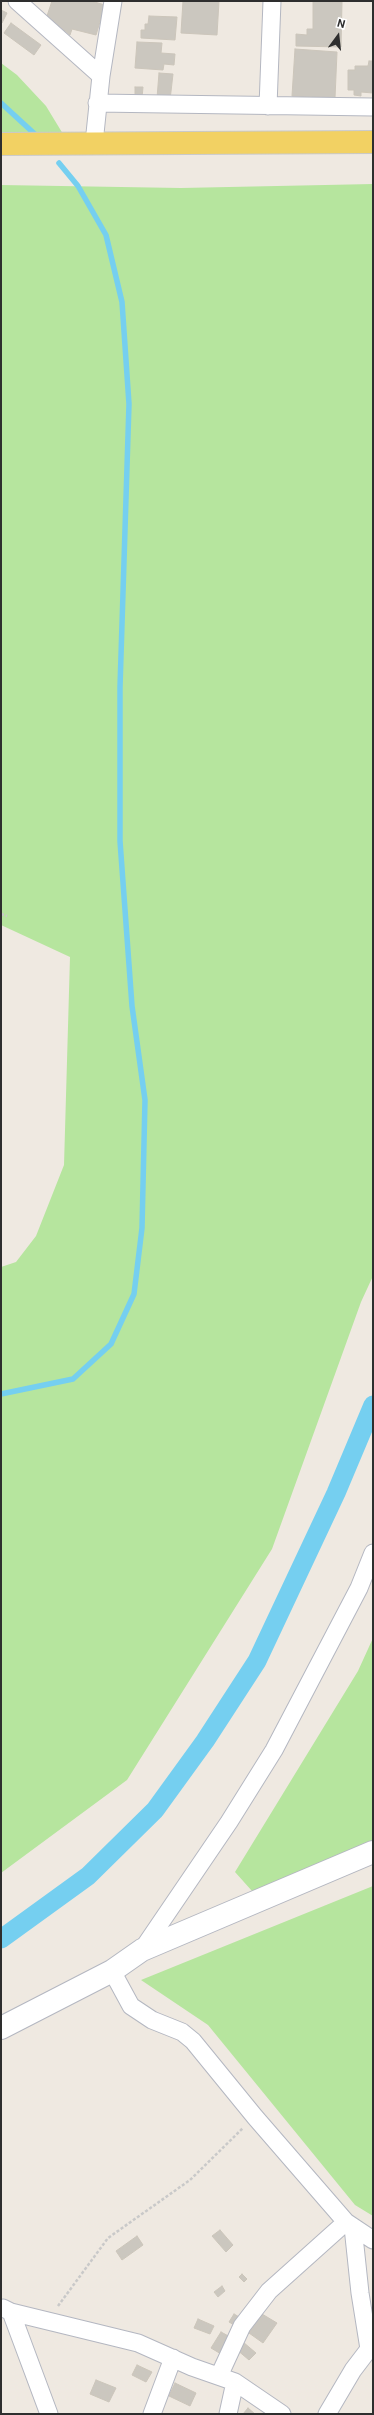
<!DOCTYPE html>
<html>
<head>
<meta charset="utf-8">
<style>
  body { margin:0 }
  #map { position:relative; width:374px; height:2415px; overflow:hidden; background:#efe9e1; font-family:Roboto,sans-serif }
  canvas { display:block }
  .frame { position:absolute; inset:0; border:2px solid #2e2e2e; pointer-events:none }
  .north { position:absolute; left:318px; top:16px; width:40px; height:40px; -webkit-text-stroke:3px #fff; paint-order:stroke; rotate:15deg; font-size:11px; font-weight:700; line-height:16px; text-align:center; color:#2e2e2e }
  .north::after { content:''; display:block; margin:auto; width:14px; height:18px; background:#2e2e2e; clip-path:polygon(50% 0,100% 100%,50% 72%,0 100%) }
</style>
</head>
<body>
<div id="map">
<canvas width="374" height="2415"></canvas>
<div class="frame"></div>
<div class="north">N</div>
</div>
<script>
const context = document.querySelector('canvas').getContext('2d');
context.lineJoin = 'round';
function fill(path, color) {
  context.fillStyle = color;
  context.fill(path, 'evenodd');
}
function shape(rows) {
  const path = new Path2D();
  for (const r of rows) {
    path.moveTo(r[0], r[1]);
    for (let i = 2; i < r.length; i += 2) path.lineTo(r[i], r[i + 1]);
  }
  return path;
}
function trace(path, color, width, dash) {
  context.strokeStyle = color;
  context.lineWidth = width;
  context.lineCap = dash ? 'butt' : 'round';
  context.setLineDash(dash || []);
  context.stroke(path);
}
fill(shape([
  [1,63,17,75,46,106,63,134,1,139],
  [373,184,373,1276,361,1302,272,1549,127,1780,1,1873,1,1267,16,1262,36,1236,64,1165,70,957,1,925,1,185,181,188],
  [373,1638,373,1843,252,1891,235,1872,358,1671],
  [373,1886,373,2216,355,2205,208,2025,141,1980]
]), '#b6e59e');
trace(shape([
  [1,103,38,137],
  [1,1394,73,1379,111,1344,134,1294,142,1228,145,1100,132,1006,120,841,120,687,129,404,122,302,106,235,78,186,59,163]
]), '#75cff0', 5.5);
trace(shape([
  [1,1939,88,1876,155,1810,205,1741,257,1661,336,1493,373,1405]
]), '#75cff0', 19);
const building = shape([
  [52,1,91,1,105,5,96,35,72,29,70,35,47,16,52,1],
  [183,1,219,1,217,35,181,33,183,1],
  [313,1,342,2,341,47,296,46,296,34,307,35,307,29,313,29,313,1],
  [1,10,7,13,2,23,1,23,1,10],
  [149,16,177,17,175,40,141,38,141,30,145,30,145,24,148,24,149,16],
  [11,23,41,45,34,55,4,33,11,23],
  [137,42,162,43,161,53,175,54,174,65,164,64,163,70,135,68,137,42],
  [295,49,337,52,335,98,292,96,295,49],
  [369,61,373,61,373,93,361,92,361,96,354,95,354,90,348,90,348,70,355,70,355,66,368,66,369,61],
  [159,73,173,74,170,100,157,98,159,73],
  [135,87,143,87,142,98,135,98,135,87],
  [220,2230,233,2245,226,2252,212,2236,220,2230],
  [137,2236,143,2245,122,2260,116,2251,137,2236],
  [242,2274,247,2279,244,2282,239,2277,242,2274],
  [222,2286,225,2291,218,2297,214,2292,222,2286],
  [234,2314,241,2318,236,2326,229,2322,234,2314],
  [262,2314,277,2323,263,2343,249,2333,262,2314],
  [198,2319,214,2326,210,2334,194,2328,198,2319],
  [221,2332,232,2338,221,2354,211,2348,221,2332],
  [243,2342,256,2353,249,2360,236,2349,243,2342],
  [137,2365,152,2372,146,2382,132,2375,137,2365],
  [96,2380,116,2388,109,2402,90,2394,96,2380],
  [175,2383,196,2393,190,2406,169,2396,175,2383],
  [248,2408,255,2414,243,2414,248,2408]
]);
fill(building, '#cbc7bf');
trace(building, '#cbc5ba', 1);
const street = shape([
  [17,1,101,76],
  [97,103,373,107],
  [268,106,272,1],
  [94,143,101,76,113,1],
  [142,1950,229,1822,274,1750,359,1588,373,1553],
  [112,1971,131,2006,152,2020,182,2032,193,2041,255,2117,346,2222,373,2240],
  [3,2308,11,2312,49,2414],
  [11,2312,138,2343,192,2367,235,2382,282,2414],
  [219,2376,242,2326,269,2291,346,2222],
  [152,2414,173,2358],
  [228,2414,235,2382],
  [327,2414,353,2370,369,2349,360,2293,353,2227]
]);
const secondary = shape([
  [1,2028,112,1971,142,1950,373,1852]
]);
const primary = shape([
  [1,144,373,142]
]);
trace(street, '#b4b7c1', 19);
trace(secondary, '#b4b7c1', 24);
trace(primary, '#c9c9c9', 24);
trace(shape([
  [1,914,7,916],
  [58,2306,108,2238,190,2180,243,2128]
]), '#c9c9c9', 2.5, [3, 2]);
trace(street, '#fff', 17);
trace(secondary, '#fff', 22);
trace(primary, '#f2d163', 22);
</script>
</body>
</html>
